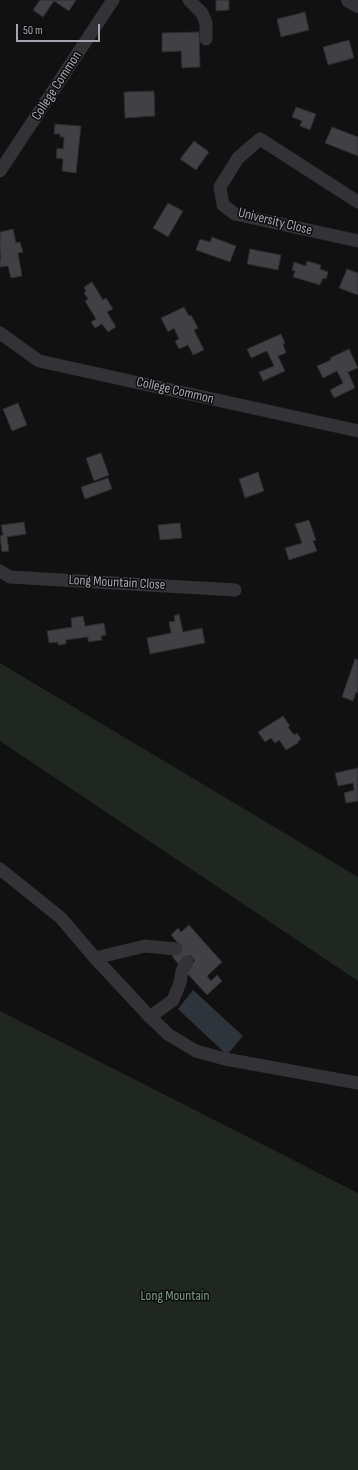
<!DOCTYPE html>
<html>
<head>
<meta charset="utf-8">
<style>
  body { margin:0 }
  #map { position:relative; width:358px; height:1470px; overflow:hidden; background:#111112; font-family:"Sofia Sans Condensed",sans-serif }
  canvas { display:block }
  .scale { position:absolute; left:16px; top:24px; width:84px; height:18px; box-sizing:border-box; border:2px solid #a4a6b1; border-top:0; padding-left:5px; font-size:12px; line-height:14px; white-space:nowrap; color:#a4a6b1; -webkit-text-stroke:3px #0c0c0d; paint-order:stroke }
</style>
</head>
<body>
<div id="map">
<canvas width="358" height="1470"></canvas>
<div class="scale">50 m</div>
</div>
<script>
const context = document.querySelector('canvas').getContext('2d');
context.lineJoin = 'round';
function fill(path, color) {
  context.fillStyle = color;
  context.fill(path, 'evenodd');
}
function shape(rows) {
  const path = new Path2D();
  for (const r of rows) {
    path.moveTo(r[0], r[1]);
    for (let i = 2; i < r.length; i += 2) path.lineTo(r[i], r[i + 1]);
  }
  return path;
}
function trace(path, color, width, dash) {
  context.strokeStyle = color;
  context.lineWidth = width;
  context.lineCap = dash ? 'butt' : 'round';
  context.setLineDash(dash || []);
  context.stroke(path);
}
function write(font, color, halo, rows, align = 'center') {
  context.font = font + ' "Sofia Sans Condensed",sans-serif';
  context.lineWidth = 3;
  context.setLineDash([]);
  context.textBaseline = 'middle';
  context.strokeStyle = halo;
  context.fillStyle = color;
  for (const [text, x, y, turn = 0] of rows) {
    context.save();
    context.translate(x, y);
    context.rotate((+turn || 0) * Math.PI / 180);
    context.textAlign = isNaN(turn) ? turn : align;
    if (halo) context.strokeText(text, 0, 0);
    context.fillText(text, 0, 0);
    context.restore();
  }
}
fill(shape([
  [0,663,358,877,358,981,0,741],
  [0,1011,358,1193,358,1470,0,1470]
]), '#202721');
fill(shape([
  [193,990,243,1036,227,1055,178,1009]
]), '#2e343b');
const building = shape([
  [40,0,76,0,69,11,54,1,43,17,33,10,40,0],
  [216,0,229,0,229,10,216,11,216,0],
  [305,12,309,30,281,37,277,19,305,12],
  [199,32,200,67,182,68,181,51,162,52,162,33,199,32],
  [349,40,354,58,328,65,323,47,349,40],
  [154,91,155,116,125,118,124,92,154,91],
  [296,107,316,114,310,130,300,126,302,121,292,117,296,107],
  [55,124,81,126,76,173,62,171,63,159,56,158,57,148,63,149,64,137,60,137,60,134,54,134,55,124],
  [332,127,358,137,358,156,325,143,332,127],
  [194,141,209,152,196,170,180,159,194,141],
  [168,203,183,211,168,237,153,228,168,203],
  [13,229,16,243,20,242,23,252,18,253,22,276,11,278,8,266,0,267,0,259,1,258,0,252,0,232,13,229],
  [212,237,236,246,230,262,196,250,200,239,210,242,212,237],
  [250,249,281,255,278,270,247,264,250,249],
  [307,261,321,265,320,269,328,272,326,279,323,278,320,285,293,277,295,271,292,270,294,262,306,266,307,261],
  [347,269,358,273,358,295,339,288,347,269],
  [92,282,103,300,106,298,113,309,107,312,116,327,108,332,102,324,95,328,91,322,96,319,85,301,88,299,84,293,86,291,84,287,92,282],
  [184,307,189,316,191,315,198,328,194,330,204,350,193,355,188,345,179,349,175,341,179,339,174,328,168,332,161,318,184,307],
  [281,334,285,343,283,344,286,353,278,356,285,371,263,381,259,372,274,366,267,351,251,358,247,349,281,334],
  [349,349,358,368,348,372,355,388,334,398,330,390,343,383,337,371,323,378,317,366,331,360,330,358,349,349],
  [18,403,27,425,12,431,3,409,18,403],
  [101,453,109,475,94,481,86,458,101,453],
  [258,472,264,491,245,498,239,479,258,472],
  [108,478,112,489,85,499,81,487,108,478],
  [309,520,316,540,313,541,317,551,289,560,285,548,302,543,295,524,309,520],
  [24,522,26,534,7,537,9,551,2,552,0,537,0,536,3,535,1,525,24,522],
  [180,523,182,538,160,540,158,525,180,523],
  [179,614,183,632,202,628,205,643,150,654,147,638,171,633,169,622,175,621,174,616,179,614],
  [83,616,85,626,104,623,106,635,101,636,102,640,88,642,88,637,66,640,66,644,58,645,58,642,49,643,47,631,72,627,71,618,83,616],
  [355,659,358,660,358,693,356,692,353,701,342,697,355,659],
  [283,716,290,726,288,727,294,735,297,733,301,739,298,741,298,743,286,750,279,740,275,743,271,738,265,742,258,732,283,716],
  [358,768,358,801,346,803,344,793,354,790,353,783,338,786,335,773,358,768],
  [189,925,222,962,207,976,211,981,217,975,222,981,207,995,185,971,195,961,190,955,179,965,172,956,181,947,171,935,178,928,181,932,189,925]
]);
fill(building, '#414145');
trace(building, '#2c2b2e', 1);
trace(shape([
  [189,0,202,13,206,23,206,39],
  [0,171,113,0],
  [358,202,260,139,238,158,220,187,223,205,235,214,358,241],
  [0,333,39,361,358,431],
  [0,571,10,577,235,590],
  [0,869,61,918,95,958,150,1017,173,1000,180,983,182,971,187,962],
  [95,958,145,946,176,949],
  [150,1017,169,1035,196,1051,225,1059,358,1083]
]), '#333337', 13);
trace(shape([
  [349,0,358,5]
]), '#333337', 16);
write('14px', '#a4a6b1', '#0c0c0d', [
  ["College Common",57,86,-57],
  ["University Close",275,222,14],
  ["College Common",175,391,13],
  ["Long Mountain Close",117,583,3]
]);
write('14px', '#7d9a83', '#0c0c0d', [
  ["Long Mountain",175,1296]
]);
</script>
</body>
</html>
